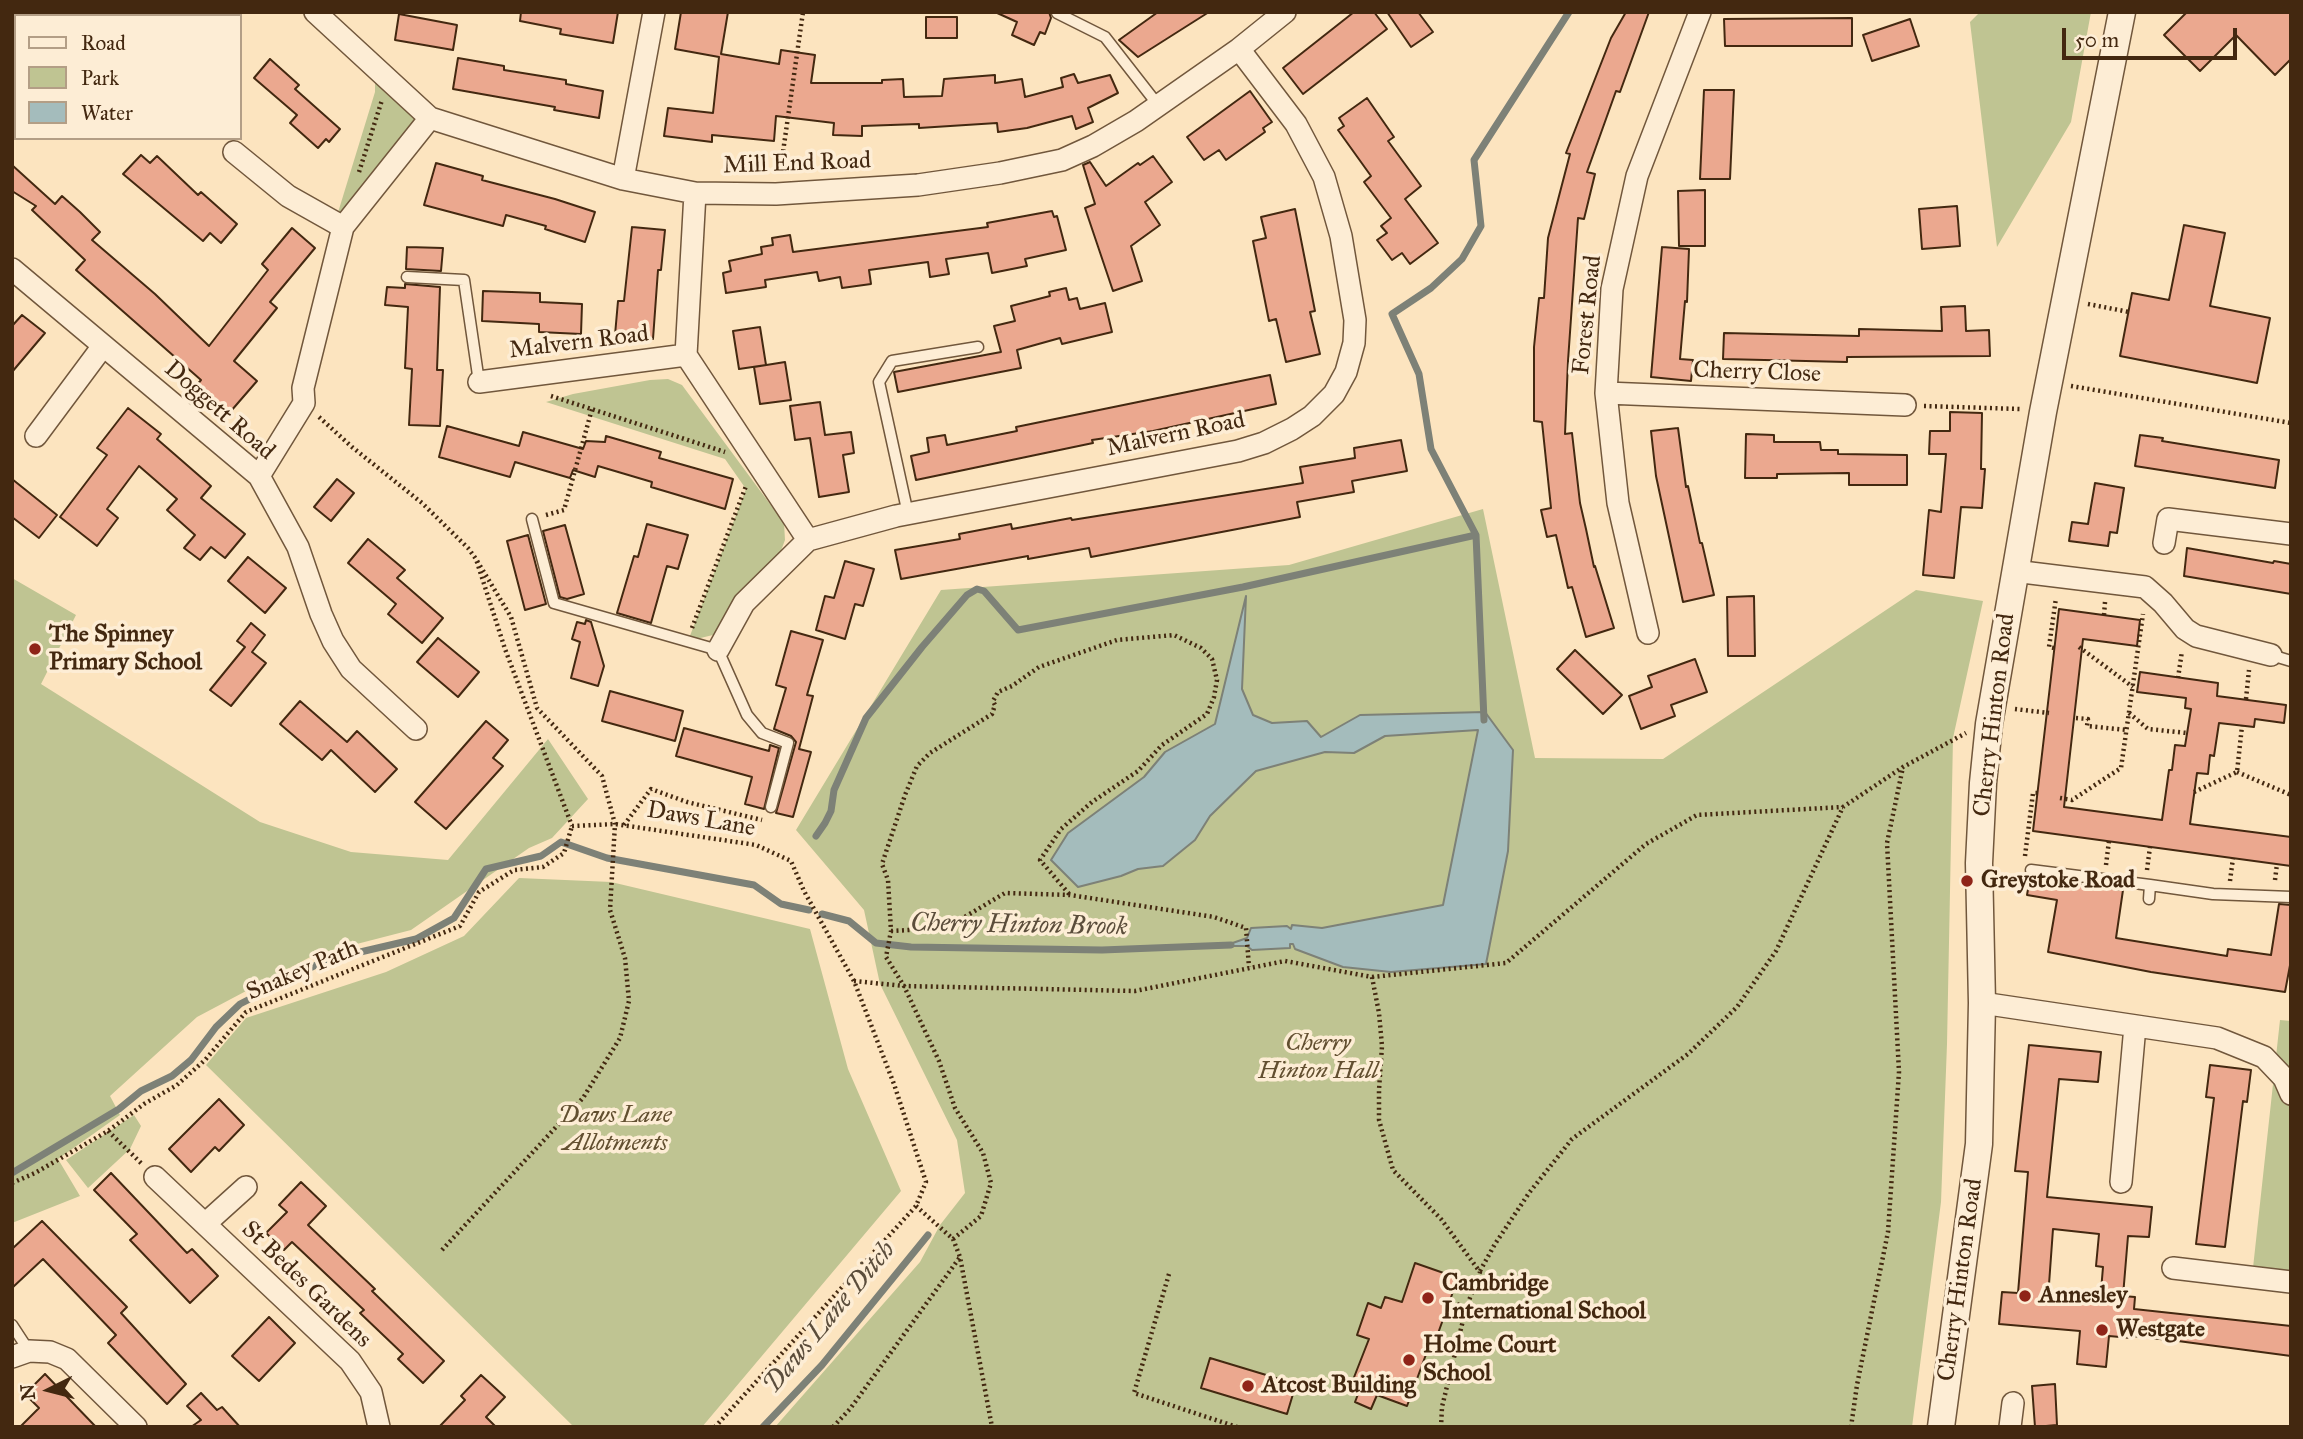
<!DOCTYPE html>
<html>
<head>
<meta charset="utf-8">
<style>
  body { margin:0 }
  #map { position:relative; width:2303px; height:1439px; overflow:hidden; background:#fce4bf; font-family:"IM FELL Great Primer",serif }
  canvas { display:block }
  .frame { position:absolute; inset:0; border:14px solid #432810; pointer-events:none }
  .legend { position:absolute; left:14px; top:14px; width:228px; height:126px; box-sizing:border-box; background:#fdedd5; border:2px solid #b39e86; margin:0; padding:9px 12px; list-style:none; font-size:21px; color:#432810 }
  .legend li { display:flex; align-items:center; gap:14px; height:35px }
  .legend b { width:35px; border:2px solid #b39e86 }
  .north { position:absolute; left:14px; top:1355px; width:70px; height:70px; -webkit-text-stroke:5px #fdedd5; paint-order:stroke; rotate:264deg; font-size:19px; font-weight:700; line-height:28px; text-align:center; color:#432810 }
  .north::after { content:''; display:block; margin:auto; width:24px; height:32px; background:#432810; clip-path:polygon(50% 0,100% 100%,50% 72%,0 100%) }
  .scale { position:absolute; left:2062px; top:28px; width:175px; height:32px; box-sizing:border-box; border:4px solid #432810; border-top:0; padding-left:9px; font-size:21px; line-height:24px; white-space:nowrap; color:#432810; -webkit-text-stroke:5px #fdedd5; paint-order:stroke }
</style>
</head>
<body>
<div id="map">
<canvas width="2303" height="1439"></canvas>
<div class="frame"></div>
<ul class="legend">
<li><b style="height:9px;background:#fdedd5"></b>Road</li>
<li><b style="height:19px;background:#bfc492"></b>Park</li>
<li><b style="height:19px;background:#a4bcbc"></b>Water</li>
</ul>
<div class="north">N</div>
<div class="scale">50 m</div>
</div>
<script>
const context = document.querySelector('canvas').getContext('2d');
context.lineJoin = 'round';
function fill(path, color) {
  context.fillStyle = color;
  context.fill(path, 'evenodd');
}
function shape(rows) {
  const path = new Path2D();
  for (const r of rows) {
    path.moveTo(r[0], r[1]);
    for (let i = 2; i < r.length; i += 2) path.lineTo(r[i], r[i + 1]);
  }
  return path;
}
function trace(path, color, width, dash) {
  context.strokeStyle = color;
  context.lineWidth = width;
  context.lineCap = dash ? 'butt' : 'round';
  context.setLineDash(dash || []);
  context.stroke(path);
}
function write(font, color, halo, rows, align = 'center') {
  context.font = font + ' "IM FELL Great Primer",serif';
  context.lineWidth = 7;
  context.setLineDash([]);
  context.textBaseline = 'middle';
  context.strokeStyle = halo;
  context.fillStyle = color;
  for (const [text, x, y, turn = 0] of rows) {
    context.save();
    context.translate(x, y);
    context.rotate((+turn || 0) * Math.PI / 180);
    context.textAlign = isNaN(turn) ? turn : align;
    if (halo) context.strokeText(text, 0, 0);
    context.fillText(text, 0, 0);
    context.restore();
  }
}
fill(shape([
  [1980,12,2091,12,2071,122,1997,247,1970,22],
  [375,74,422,119,336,219,375,92],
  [668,379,682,385,784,523,785,540,779,556,741,594,713,635,688,641,746,489,725,459,546,402,573,394,650,380],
  [1483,509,1535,758,1663,759,1916,590,1983,601,1953,738,1947,1044,1941,1202,1912,1427,775,1427,920,1262,940,1225,965,1193,957,1140,880,984,864,910,796,830,941,590,1289,565],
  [12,578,76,615,41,684,260,822,351,852,448,860,548,739,588,799,552,838,529,848,411,930,314,955,197,1017,110,1096,120,1115,58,1159,80,1196,12,1223],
  [519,878,611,882,810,929,848,1069,901,1191,702,1427,574,1427,206,1065,246,1018,386,972,464,936],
  [2280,1020,2291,1021,2291,1282,2252,1277],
  [134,1115,141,1126,130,1149,88,1188,66,1160]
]), '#bfc492');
const water = shape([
  [1246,596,1242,689,1253,715,1272,723,1307,721,1321,737,1360,715,1485,712,1513,750,1508,851,1486,964,1391,972,1343,967,1295,949,1293,944,1290,944,1290,948,1252,950,1247,946,1224,946,1247,938,1251,928,1287,926,1291,929,1292,925,1322,928,1443,905,1478,730,1385,736,1354,753,1325,752,1256,771,1210,816,1195,840,1163,866,1138,869,1121,876,1078,887,1051,860,1068,833,1144,777,1165,752,1215,724,1246,596]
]);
fill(water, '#a4bcbc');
trace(water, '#7d8177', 2);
trace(shape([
  [1484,720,1476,535,1431,449,1419,374,1392,314,1431,288,1462,259,1481,226,1474,160,1569,12],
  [816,836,825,823,831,811,834,790,866,718,922,647,967,595,977,589,984,591,1018,630,1243,587,1476,535],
  [822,914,849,921,876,943,911,947,1102,950,1231,945],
  [12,1173,119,1109,141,1091,172,1076,191,1060,216,1027,240,1004,326,960,416,939,454,918,486,869,541,856,561,842,607,858,754,885,781,904,809,910],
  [763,1427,822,1365,928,1235]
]), '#7d8177', 7);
const building = shape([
  [521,12,618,12,613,43,560,34,561,29,520,21,521,12],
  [681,12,728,12,721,54,779,64,781,50,815,55,811,83,882,83,882,80,903,79,904,97,942,96,944,79,995,75,995,83,1022,79,1025,97,1063,87,1061,78,1074,74,1078,83,1110,75,1118,93,1088,108,1093,122,1076,129,1072,116,1027,128,998,132,997,123,919,128,919,124,862,126,862,136,833,135,834,123,776,116,774,141,712,135,712,142,664,136,668,108,713,113,719,57,675,49,681,12],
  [995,12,1049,12,1051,18,1045,34,1040,32,1034,45,1012,35,1017,22,995,12],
  [1158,12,1209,12,1138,57,1119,40,1158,12],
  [1354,12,1374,12,1387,29,1303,94,1283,68,1354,12],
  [1387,12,1418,12,1433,32,1411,47,1387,12],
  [1626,12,1649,12,1620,92,1616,91,1587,172,1595,174,1584,219,1578,218,1568,361,1565,434,1572,433,1580,503,1586,529,1594,567,1595,566,1614,628,1586,637,1572,587,1568,588,1556,535,1547,537,1541,510,1551,508,1542,422,1534,421,1534,347,1539,298,1544,298,1548,238,1570,154,1566,153,1611,38,1626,12],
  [2187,12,2291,12,2291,59,2275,75,2236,35,2200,71,2164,35,2187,12],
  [399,14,457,25,453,50,395,40,399,14],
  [926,17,957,17,957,38,926,38,926,17],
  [1852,18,1852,46,1725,46,1724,19,1852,18],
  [1910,19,1919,46,1872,61,1863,35,1910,19],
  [458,58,504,66,504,70,566,80,566,84,603,91,599,118,554,110,555,107,453,89,458,58],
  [270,59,299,85,295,89,340,129,329,142,326,139,318,148,290,123,297,115,254,78,270,59],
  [1704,90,1734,90,1730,179,1700,179,1704,90],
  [1250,91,1272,122,1263,128,1265,132,1226,160,1219,150,1204,160,1187,137,1250,91],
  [1367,98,1394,137,1388,141,1421,186,1405,199,1438,243,1410,264,1402,253,1392,260,1377,240,1387,233,1381,226,1391,218,1364,182,1371,176,1338,130,1344,126,1339,118,1367,98],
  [141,155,150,163,157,156,198,195,201,192,237,224,221,243,210,233,203,241,123,174,141,155],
  [1153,156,1172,182,1145,202,1160,225,1131,246,1142,281,1113,291,1085,208,1095,204,1083,165,1090,162,1106,186,1138,163,1140,165,1153,156],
  [436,163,483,176,482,180,555,199,595,212,585,242,545,229,546,226,506,215,503,226,424,205,436,163],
  [12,165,55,204,62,196,80,212,100,232,92,240,155,294,209,346,268,270,262,264,292,228,315,248,270,302,277,308,234,361,257,381,231,411,223,405,217,412,192,391,201,380,76,270,85,260,32,210,36,206,12,191,12,165],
  [1705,190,1705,246,1679,246,1678,191,1705,190],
  [1957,206,1960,246,1922,249,1919,209,1957,206],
  [1295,209,1315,311,1310,312,1320,354,1286,362,1276,319,1269,321,1253,241,1266,238,1261,217,1295,209],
  [1052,211,1054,217,1057,216,1066,250,1025,259,1027,266,992,273,988,253,946,259,949,274,930,277,928,262,869,270,871,284,842,288,840,277,819,281,817,272,765,280,766,287,726,293,723,273,731,271,729,261,762,254,761,247,773,245,772,238,790,235,793,252,988,227,987,223,1052,211],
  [2184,225,2225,233,2210,306,2270,318,2257,383,2120,356,2132,293,2169,300,2184,225],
  [632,227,665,230,661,270,658,270,653,339,615,335,618,301,624,301,632,227],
  [407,247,443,248,441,271,406,269,407,247],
  [1662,247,1689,249,1687,302,1685,301,1680,359,1693,360,1691,381,1651,377,1662,247],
  [405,284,440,287,437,370,443,370,440,426,409,425,412,369,405,368,408,307,385,305,387,287,405,288,405,284],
  [1066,288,1069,300,1077,298,1080,309,1105,303,1112,332,1062,344,1060,338,1017,350,1021,368,898,392,894,372,1001,352,994,326,1015,321,1011,306,1050,296,1049,292,1066,288],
  [483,291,540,293,540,302,582,304,581,334,539,332,539,324,482,321,483,291],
  [1965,306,1966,331,1989,330,1990,356,1847,357,1847,362,1723,359,1724,333,1859,336,1859,329,1942,331,1941,307,1965,306],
  [22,315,45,333,12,372,12,326,22,315],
  [760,327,766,365,739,369,733,331,760,327],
  [785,362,791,400,760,404,754,367,785,362],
  [1270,375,1276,404,1153,431,1092,440,1093,443,916,480,911,456,929,452,927,438,945,435,947,445,1017,431,1016,427,1270,375],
  [820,402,825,435,851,432,854,453,843,455,849,492,819,497,810,438,795,440,790,406,820,402],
  [128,408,161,434,157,439,211,486,201,498,245,534,225,558,211,547,200,560,184,548,195,535,167,510,177,499,139,466,107,509,118,518,97,546,60,517,107,455,97,448,128,408],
  [1950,412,1982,413,1981,469,1985,469,1982,508,1961,507,1954,578,1923,575,1929,510,1941,512,1946,454,1929,454,1930,431,1950,431,1950,412],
  [447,426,519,446,523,432,583,449,586,441,605,442,606,436,661,452,659,458,733,479,725,509,651,487,652,482,598,466,595,477,573,470,570,478,515,462,510,477,439,457,447,426],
  [1678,428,1686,487,1688,486,1700,543,1702,543,1714,595,1683,602,1656,476,1651,431,1678,428],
  [1746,434,1774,435,1774,442,1820,442,1821,450,1838,450,1838,454,1907,455,1907,485,1849,485,1849,473,1777,474,1777,478,1745,478,1746,434],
  [2140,435,2163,438,2162,441,2279,460,2275,488,2135,466,2140,435],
  [1401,440,1407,471,1352,481,1354,492,1297,502,1300,517,1091,557,1089,548,1028,559,1028,556,901,579,895,550,960,539,959,534,1011,524,1012,529,1071,518,1072,520,1303,483,1300,467,1355,458,1354,448,1401,440],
  [12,479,57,515,39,538,12,517,12,479],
  [337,479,354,493,331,521,314,507,337,479],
  [2095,483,2124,488,2117,533,2110,532,2108,546,2069,541,2072,522,2088,524,2095,483],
  [647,524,688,535,678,569,667,566,651,623,617,613,634,556,638,557,647,524],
  [565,525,584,594,567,599,560,597,543,531,565,525],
  [528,535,546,604,525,610,507,541,528,535],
  [368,539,405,570,397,578,443,618,422,643,388,614,396,604,348,563,368,539],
  [2187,548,2273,563,2274,561,2291,564,2291,594,2184,576,2187,548],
  [248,557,286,588,265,613,228,581,248,557],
  [845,561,874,569,863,606,855,604,845,639,816,630,825,596,834,598,845,561],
  [1754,596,1755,656,1728,656,1727,597,1754,596],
  [2059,609,2140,620,2137,646,2083,639,2064,807,2162,820,2169,770,2172,770,2175,745,2185,746,2191,709,2185,708,2186,698,2137,692,2140,672,2218,683,2217,696,2286,705,2284,723,2255,719,2254,727,2219,723,2214,756,2210,755,2208,774,2197,773,2190,824,2291,837,2291,866,2033,831,2059,609],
  [586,620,591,622,604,666,598,686,571,678,580,642,572,639,577,622,585,624,586,620],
  [251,623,265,635,252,652,266,663,231,706,210,690,245,647,237,641,251,623],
  [791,631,823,640,807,695,813,696,799,749,811,752,793,817,776,813,796,742,791,736,774,729,786,688,776,685,791,631],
  [438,638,479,672,458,697,417,662,438,638],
  [1575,650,1622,695,1603,714,1557,669,1575,650],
  [1695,659,1707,692,1671,705,1675,716,1641,729,1629,696,1652,687,1648,676,1695,659],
  [610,691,683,711,675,741,602,721,610,691],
  [300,701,347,742,357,731,397,769,375,792,331,750,322,760,280,724,300,701],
  [486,721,508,740,493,758,503,766,446,829,415,802,486,721],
  [684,728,769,751,770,745,779,748,764,809,745,804,752,777,676,756,684,728],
  [2030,878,2123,890,2116,938,2227,956,2228,949,2271,955,2279,904,2291,905,2291,960,2285,992,2151,972,2048,952,2057,900,2027,895,2030,878],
  [2029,1045,2101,1052,2098,1082,2059,1079,2047,1197,2152,1207,2149,1237,2128,1236,2123,1296,2135,1297,2134,1309,2291,1326,2291,1356,2178,1341,2132,1336,2131,1338,2109,1336,2106,1367,2077,1364,2080,1331,1999,1324,2002,1292,2018,1293,2028,1172,2015,1171,2029,1045],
  [2053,1229,2099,1234,2096,1266,2103,1267,2100,1303,2048,1298,2053,1229],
  [2210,1065,2251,1070,2247,1102,2243,1101,2225,1247,2196,1244,2214,1098,2206,1097,2210,1065],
  [219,1099,244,1125,219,1151,215,1147,191,1172,169,1149,219,1099],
  [111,1173,187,1253,192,1249,218,1276,190,1303,130,1240,137,1234,94,1190,111,1173],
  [301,1182,326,1206,308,1225,375,1289,372,1291,444,1361,423,1383,398,1359,403,1354,360,1313,364,1310,292,1242,284,1250,266,1233,287,1212,279,1205,301,1182],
  [42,1221,127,1307,121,1313,186,1384,167,1404,108,1343,116,1335,43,1259,12,1288,12,1249,42,1221],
  [1415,1263,1458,1278,1432,1350,1428,1349,1407,1406,1377,1395,1371,1409,1355,1402,1360,1389,1351,1385,1369,1339,1357,1335,1368,1303,1381,1308,1385,1297,1402,1302,1415,1263],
  [269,1317,295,1343,259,1381,232,1356,269,1317],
  [1210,1358,1296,1384,1287,1414,1201,1388,1210,1358],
  [45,1374,96,1427,20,1427,39,1408,25,1394,45,1374],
  [481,1375,505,1397,486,1417,496,1427,439,1427,465,1400,461,1396,481,1375],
  [2055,1384,2057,1425,2035,1427,2032,1386,2055,1384],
  [201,1393,217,1410,222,1407,240,1427,191,1427,201,1420,187,1406,201,1393]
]);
fill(building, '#eba88f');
trace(building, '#432810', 2);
const service = shape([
  [1057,13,1105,37,1158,105],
  [407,277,464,280,479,382],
  [908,514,879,382,892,361,978,347],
  [532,519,554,603,718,650,747,715,762,733,788,743,771,807],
  [2271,655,2291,661],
  [2031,870,2150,885],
  [2149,899,2150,885,2213,894,2291,897],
  [12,1325,29,1351]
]);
const minor = shape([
  [315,12,430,118,623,179,695,193,776,194,918,185,1000,173,1062,160,1093,146,1136,121,1239,49,1285,12],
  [234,152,288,196,343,227],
  [623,179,654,12],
  [695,193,686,355,808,540,896,516,1238,451,1264,443,1292,429,1312,416,1334,394,1346,372,1354,343,1355,320,1341,236,1324,177,1296,124,1239,49],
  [12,269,259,476,298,547,321,614,333,641,351,669,416,729],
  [479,382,686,355],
  [1606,393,1905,405],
  [36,436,103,346],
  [259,476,304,403,303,388,343,227,430,118],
  [2164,543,2168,519,2291,534],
  [2014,571,2145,587,2163,603,2185,629,2196,636,2271,655],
  [1648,633,1618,503,1606,393,1612,289,1637,176,1700,12],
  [718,650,744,603,808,540],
  [1982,1003,2217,1038,2264,1057,2284,1078,2291,1094],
  [155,1177,350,1361,371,1392,379,1427],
  [2121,1182,2135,1026],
  [205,1224,246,1187],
  [2173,1268,2291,1282],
  [12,1357,29,1351,50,1352,67,1359,136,1427],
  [2010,1427,2013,1403]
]);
const tertiary = shape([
  [1941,1427,1979,1144,1982,1003,1979,863,1983,783,1989,724,2043,412,2122,12]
]);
trace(service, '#71573c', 13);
trace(minor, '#71573c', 24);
trace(tertiary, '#71573c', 29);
trace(shape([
  [359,172,382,100],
  [780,173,803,12],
  [2088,304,2129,312],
  [2071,386,2291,423],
  [551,396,725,452],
  [1924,406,2020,409],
  [319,417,352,447,422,503,468,548,476,559,505,649,572,826],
  [546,515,564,510,592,409],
  [2104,615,2105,602],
  [692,628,746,486],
  [2079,647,2133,687],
  [2054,648,2049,647,2056,598],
  [2178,678,2182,651],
  [2246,699,2249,670],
  [2015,709,2049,713],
  [2129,713,2148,729,2187,733],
  [2076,718,2088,719,2087,726,2127,730],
  [2237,772,2291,795],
  [2194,792,2237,772,2242,726],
  [2060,798,2072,800,2121,768,2143,614],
  [624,825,651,789,687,802,762,820],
  [572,826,615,824,756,845,791,861,804,891,854,981,894,1084,926,1182,916,1206,715,1427],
  [2025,856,2033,793,2038,793],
  [2106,865,2109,841],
  [2147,870,2150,847],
  [2275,880,2277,864],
  [2230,881,2233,858],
  [891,931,946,928,1005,893,1070,895,1214,917,1246,928,1249,967],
  [1372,977,1506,963,1646,844,1697,815,1843,807],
  [854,981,904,986,1135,991,1285,961,1372,977,1379,1013,1382,1046,1379,1090,1379,1120,1393,1170,1441,1219,1480,1272,1466,1308,1442,1407,1441,1427],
  [108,1131,142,1164],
  [12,1183,35,1173,108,1131,144,1104,177,1085,205,1060,246,1012,460,926,479,892,514,870,543,867,564,853,572,826],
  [916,1206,953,1239,960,1257,992,1427],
  [953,1239,981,1216,991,1183,983,1153,955,1108,939,1061,904,986,886,957,891,931,888,880,882,864,905,795,917,766,930,753,992,714,995,705,993,701,998,692,1012,686,1039,667,1117,640,1174,635,1201,648,1212,659,1217,680,1214,697,1207,714,1162,745,1138,771,1092,802,1061,829,1040,860,1070,895],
  [442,1250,583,1098,620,1038,629,1001,625,958,610,910,615,824,602,776,537,708,511,617,476,559],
  [1480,1271,1495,1244,1529,1193,1572,1139,1688,1054,1737,1007,1776,951,1843,807,1903,767,1966,733],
  [1169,1274,1134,1393,1237,1427],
  [1457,1304,1466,1308],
  [833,1427,850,1409,960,1257],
  [1851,1427,1857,1385,1888,1232,1899,1072,1887,843,1903,767]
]), '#432810', 4.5, [2, 3.5]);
trace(service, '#fdedd5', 10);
trace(minor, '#fdedd5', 21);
trace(tertiary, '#fdedd5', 26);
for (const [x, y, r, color] of [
  [35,649,7,"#8f2418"],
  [1967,881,7,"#8f2418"],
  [2025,1296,7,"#8f2418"],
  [1428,1298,7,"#8f2418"],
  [2102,1330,7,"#8f2418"],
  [1409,1360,7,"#8f2418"],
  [1248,1386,7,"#8f2418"]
]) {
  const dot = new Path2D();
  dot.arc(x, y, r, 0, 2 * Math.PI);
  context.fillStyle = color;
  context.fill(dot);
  trace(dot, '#fdedd5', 2.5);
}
write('24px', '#432810', '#fdedd5', [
  ["Mill End Road",797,164,-2],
  ["Forest Road",1588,315,-84],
  ["Malvern Road",579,343,-7],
  ["Cherry Close",1757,373,2],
  ["Doggett Road",219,411,41],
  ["Malvern Road",1176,435,-12],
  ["Cherry Hinton Road",1995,715,-83],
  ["Daws Lane",701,820,10],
  ["Snakey Path",303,971,-23],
  ["Cherry Hinton Road",1961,1280,-82],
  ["St Bedes Gardens",306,1285,44]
]);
write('bold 24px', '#432810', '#fdedd5', [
  ["The Spinney",49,635],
  ["Primary School",49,663],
  ["Greystoke Road",1981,881],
  ["Cambridge",1442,1284],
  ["International School",1442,1312],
  ["Annesley",2039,1296],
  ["Westgate",2116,1330],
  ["Holme Court",1423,1346],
  ["School",1423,1374],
  ["Atcost Building",1262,1386]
], 'left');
write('italic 24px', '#624f30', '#fdedd5', [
  ["Cherry",1318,1044],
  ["Hinton Hall",1318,1072],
  ["Daws Lane",615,1116],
  ["Allotments",615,1144]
]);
write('italic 26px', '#5b4d3b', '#fdedd5', [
  ["Cherry Hinton Brook",1019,926,1],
  ["Daws Lane Ditch",830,1318,-50]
]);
</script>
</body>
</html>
